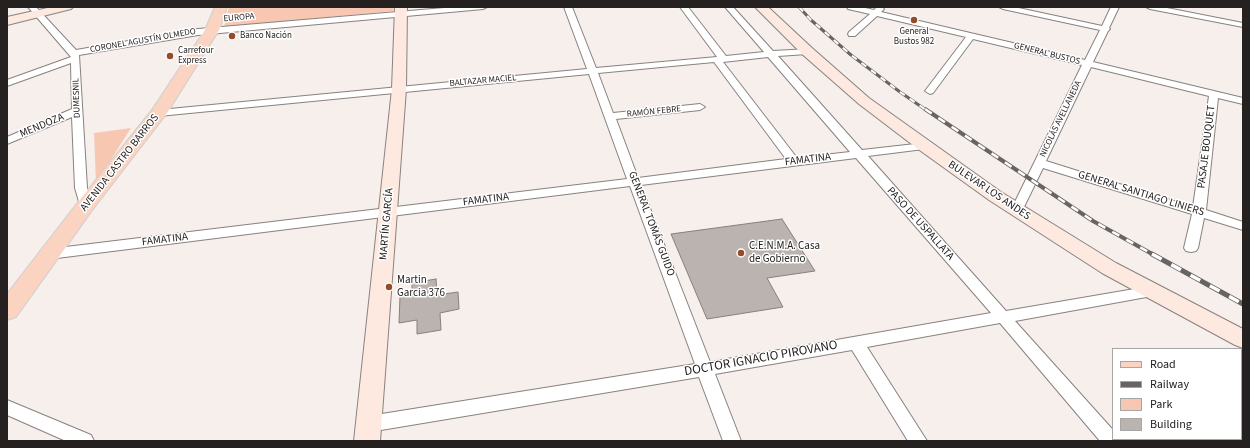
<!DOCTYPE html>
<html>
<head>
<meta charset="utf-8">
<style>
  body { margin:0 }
  #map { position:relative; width:1250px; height:448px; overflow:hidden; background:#f6efec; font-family:"Source Sans 3",sans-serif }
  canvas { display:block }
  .frame { position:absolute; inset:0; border:8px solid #242120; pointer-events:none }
  .legend { position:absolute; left:1112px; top:348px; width:130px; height:92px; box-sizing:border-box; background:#fff; border:1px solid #a7a6a6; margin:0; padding:5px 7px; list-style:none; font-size:12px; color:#242120 }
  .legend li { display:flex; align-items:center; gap:8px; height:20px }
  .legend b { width:20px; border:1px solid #a7a6a6 }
</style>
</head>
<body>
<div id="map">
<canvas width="1250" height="448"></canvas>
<div class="frame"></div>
<ul class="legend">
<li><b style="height:5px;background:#fad3c1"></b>Road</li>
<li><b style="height:5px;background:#686463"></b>Railway</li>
<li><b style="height:11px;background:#f8c7b2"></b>Park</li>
<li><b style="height:11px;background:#bab3b0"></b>Building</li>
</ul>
</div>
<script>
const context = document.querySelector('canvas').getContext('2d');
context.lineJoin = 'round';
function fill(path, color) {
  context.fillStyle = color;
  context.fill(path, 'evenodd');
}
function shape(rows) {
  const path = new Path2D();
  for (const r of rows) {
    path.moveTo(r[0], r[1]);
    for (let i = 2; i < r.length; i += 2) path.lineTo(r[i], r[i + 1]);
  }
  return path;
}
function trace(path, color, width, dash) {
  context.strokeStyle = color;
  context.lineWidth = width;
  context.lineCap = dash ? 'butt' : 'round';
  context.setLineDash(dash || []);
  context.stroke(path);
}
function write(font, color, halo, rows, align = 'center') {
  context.font = font + ' "Source Sans 3",sans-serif';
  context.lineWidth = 3;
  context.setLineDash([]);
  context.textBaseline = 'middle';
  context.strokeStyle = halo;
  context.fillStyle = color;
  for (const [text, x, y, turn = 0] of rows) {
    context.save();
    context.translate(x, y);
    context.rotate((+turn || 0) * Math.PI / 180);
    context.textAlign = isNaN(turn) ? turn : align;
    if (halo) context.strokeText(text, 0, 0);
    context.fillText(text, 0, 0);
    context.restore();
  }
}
fill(shape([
  [229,7,394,7,393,11,224,27],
  [131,128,96,183,94,133]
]), '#f8c7b2');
const building = shape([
  [782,219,815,271,767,278,783,307,707,319,671,234,782,219],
  [436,279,437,295,458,292,459,309,440,313,441,330,417,334,417,320,399,323,400,296,412,294,412,283,436,279]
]);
fill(building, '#bab3b0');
trace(building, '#86807d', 1);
const street = shape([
  [28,7,36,7,76,50,198,29,456,7,487,7,483,9,198,35,79,55,87,188,92,205,90,208,86,209,82,208,80,205,75,188,72,117,7,144,7,137,72,109,71,63,7,86,7,80,71,57,28,7],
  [564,7,572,7,596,68,717,57,680,7,688,7,726,56,764,52,725,7,733,7,773,51,810,49,811,51,807,54,778,56,862,150,924,143,928,144,930,146,924,149,868,156,1006,311,1152,286,1157,287,1159,291,1157,295,1152,296,1015,321,1113,430,1113,439,1119,439,1120,441,1100,441,1000,323,867,347,927,441,908,441,852,350,715,374,741,441,723,441,699,377,369,432,363,429,360,424,363,419,369,416,695,364,630,186,49,259,44,257,42,254,44,251,49,249,627,179,589,74,159,116,154,113,159,110,587,69,564,7],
  [768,57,850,152,797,158,723,62,768,57],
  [714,62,786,159,638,178,616,119,700,110,705,107,700,104,613,113,598,73,714,62],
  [856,158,991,313,710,362,641,185,856,158],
  [847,7,861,7,874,10,877,7,882,7,884,9,881,12,1085,60,1100,30,1003,9,999,7,1014,7,1102,26,1111,7,1119,7,1109,28,1110,29,1108,31,1093,62,1243,98,1243,104,1218,98,1206,210,1243,222,1243,230,1204,218,1198,248,1196,251,1191,252,1186,251,1184,248,1192,214,1043,168,1021,213,1013,213,1011,210,1082,65,973,39,933,93,930,94,925,91,966,37,877,16,855,36,849,36,848,34,849,32,870,14,848,9,847,7],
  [1091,67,1209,96,1193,207,1046,161,1091,67],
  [1146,7,1162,7,1243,23,1243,27,1150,9,1146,7],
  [7,400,91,435,94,441,66,441,7,415,7,400]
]);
const secondary = shape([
  [52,7,73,7,71,9,7,25,7,17,52,7],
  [395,7,407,7,406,89,380,441,354,441,392,89,395,7],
  [755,7,768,7,812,48,869,98,1001,192,1116,263,1243,329,1243,348,1235,345,1102,273,989,200,918,149,859,104,802,54,755,7]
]);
const primary = shape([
  [215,7,227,7,219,30,167,113,93,209,16,317,7,320,7,294,79,201,152,110,205,30,215,7]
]);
trace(street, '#88827f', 2);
trace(secondary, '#88827f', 2);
trace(primary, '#cfcece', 2);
fill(street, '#fff');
fill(secondary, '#fde9e0');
fill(primary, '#fad3c1');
const railFar2 = shape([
  [799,7,811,20,851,55,900,92,926,110]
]);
const railFar1 = shape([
  [925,109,1093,221,1154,255]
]);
const rail = shape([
  [1152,254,1243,304]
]);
trace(railFar2, '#686463', 3);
trace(railFar1, '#686463', 4);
trace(rail, '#686463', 5);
trace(railFar2, '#fff', 2, [6]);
trace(railFar1, '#fff', 2.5, [8]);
trace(rail, '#fff', 3.5, [11]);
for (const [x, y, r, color] of [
  [914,20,4,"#944c29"],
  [232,36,4,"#944c29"],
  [170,56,4,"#944c29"],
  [741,253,4,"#944c29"],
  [389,287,4,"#944c29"]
]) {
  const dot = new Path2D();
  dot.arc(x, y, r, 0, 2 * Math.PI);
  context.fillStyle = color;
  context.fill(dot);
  trace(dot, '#fff', 1.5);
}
write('9px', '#242120', '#fff', [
  ["EUROPA",239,18,-5],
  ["CORONEL AGUSTÍN OLMEDO",143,41,-10],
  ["GENERAL BUSTOS",1047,54,14],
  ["BALTAZAR MACIEL",483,81,-5],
  ["DUMESNIL",77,98,-92],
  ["RAMÓN FEBRE",654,112,-6],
  ["NICOLÁS AVELLANEDA",1061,119,-64]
]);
write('9px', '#242120', '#fff', [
  ["General",914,32,"center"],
  ["Bustos 982",914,42,"center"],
  ["Banco Nación",240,36],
  ["Carrefour",178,51],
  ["Express",178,61]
], 'left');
write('11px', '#242120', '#fff', [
  ["MENDOZA",42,126,-23],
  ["PASAJE BOUQUET",1207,147,-83],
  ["FAMATINA",808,160,-7],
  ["AVENIDA CASTRO BARROS",120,163,-52],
  ["BULEVAR LOS ANDES",989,191,34],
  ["GENERAL SANTIAGO LINIERS",1141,194,17],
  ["FAMATINA",486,200,-7],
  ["MARTÍN GARCÍA",387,224,-85],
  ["GENERAL TOMÁS GUIDO",651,224,69],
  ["PASO DE USPALLATA",920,224,48],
  ["FAMATINA",165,240,-7]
]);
write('11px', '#242120', '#fff', [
  ["C.E.N.M.A. Casa",749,247],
  ["de Gobierno",749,260],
  ["Martin",397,281],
  ["Garcia 376",397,294]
], 'left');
write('13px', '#242120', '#fff', [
  ["DOCTOR IGNACIO PIROVANO",761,359,-10]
]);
</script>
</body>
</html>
